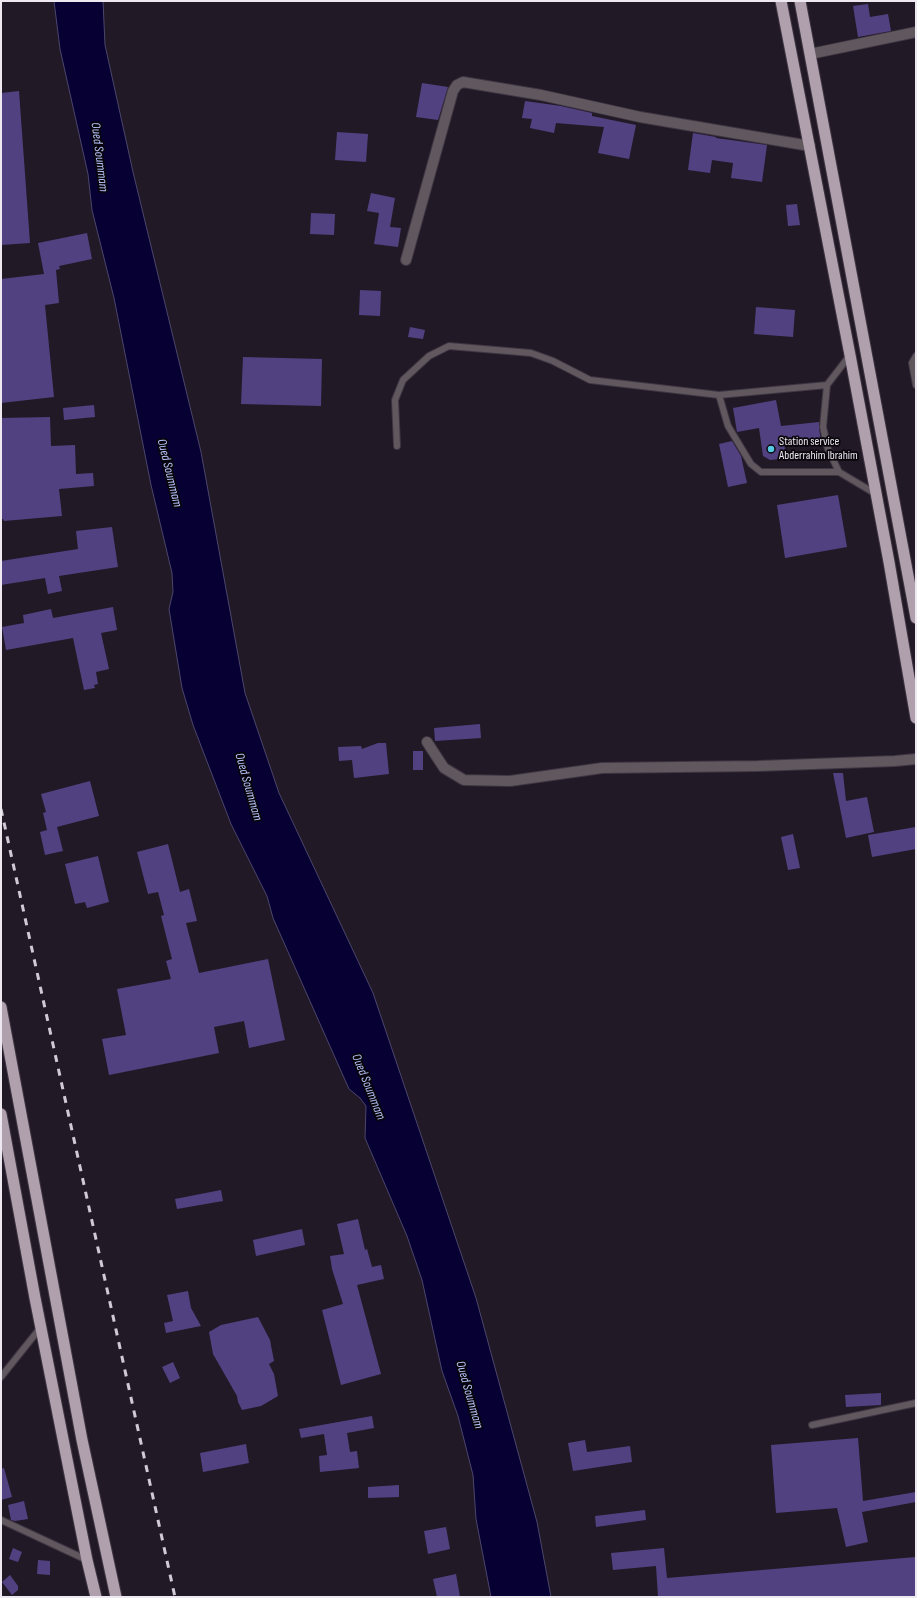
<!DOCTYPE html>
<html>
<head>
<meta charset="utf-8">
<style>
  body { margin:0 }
  #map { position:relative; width:917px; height:1598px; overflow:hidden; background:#221927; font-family:"Sofia Sans Condensed",sans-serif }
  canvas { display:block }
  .frame { position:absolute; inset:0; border:2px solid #eee8f1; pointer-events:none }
</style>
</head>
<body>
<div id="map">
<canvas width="917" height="1598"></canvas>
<div class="frame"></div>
</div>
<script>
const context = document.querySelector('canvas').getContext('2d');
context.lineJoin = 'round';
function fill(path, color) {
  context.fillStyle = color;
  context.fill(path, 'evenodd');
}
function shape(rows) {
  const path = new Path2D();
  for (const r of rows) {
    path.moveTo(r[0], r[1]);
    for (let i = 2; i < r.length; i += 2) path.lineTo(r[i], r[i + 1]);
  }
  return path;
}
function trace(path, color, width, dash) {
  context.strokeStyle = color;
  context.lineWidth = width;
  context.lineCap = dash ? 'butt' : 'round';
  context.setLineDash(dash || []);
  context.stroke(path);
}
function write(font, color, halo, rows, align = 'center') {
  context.font = font + ' "Sofia Sans Condensed",sans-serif';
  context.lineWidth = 3.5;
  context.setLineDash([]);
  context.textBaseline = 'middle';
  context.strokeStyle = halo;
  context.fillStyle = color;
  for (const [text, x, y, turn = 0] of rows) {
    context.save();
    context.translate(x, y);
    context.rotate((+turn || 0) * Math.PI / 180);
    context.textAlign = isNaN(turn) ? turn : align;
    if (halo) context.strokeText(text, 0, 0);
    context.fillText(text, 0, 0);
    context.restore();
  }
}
const water = shape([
  [54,1,103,1,105,45,133,172,201,452,245,693,279,793,373,993,476,1298,537,1522,551,1597,491,1597,476,1519,473,1475,458,1416,442,1371,422,1280,407,1236,365,1138,366,1106,360,1098,349,1089,273,918,267,896,231,824,193,725,182,688,169,609,173,592,172,573,151,485,114,298,92,210,88,174,60,49,54,1]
]);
fill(water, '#060033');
trace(water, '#4c466c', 1);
fill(shape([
  [868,4,870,17,888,14,891,31,858,37,853,6],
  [422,83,448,87,438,120,416,117],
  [19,91,30,243,1,245,1,93],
  [525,101,561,106,592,113,592,116,636,125,629,159,598,153,604,127,556,123,554,133,530,128,532,119,522,118],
  [337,132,368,134,366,162,335,160],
  [693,133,716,137,716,138,767,145,762,182,731,178,733,163,712,160,710,173,688,170],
  [371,193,395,198,390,227,401,228,398,247,374,244,379,213,367,211],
  [797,204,800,225,788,226,786,205],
  [311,213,335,214,334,235,310,234],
  [87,233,92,259,59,266,60,269,56,270,59,303,45,305,54,397,1,403,1,279,44,274,38,243],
  [360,290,381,291,380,316,359,315],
  [756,307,795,310,793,337,754,334],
  [410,327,425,330,423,339,408,337],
  [243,357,322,359,321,406,241,404],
  [776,400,781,426,819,422,819,428,821,441,784,444,786,454,780,459,770,460,763,456,759,428,737,432,733,408],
  [94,405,95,417,64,420,63,408],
  [50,417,51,446,75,445,76,474,93,473,94,486,59,489,62,516,4,521,3,519,1,519,1,418],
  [732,441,741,456,747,483,728,487,719,444],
  [838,495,847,547,785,558,777,505],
  [112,527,118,567,59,576,62,591,48,594,45,578,1,585,1,561,78,549,76,531],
  [113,607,117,630,101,633,109,669,96,672,98,684,94,685,95,688,84,690,73,638,6,650,2,627,24,623,23,615,51,609,53,618],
  [480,724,481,738,435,741,434,728],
  [378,743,386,743,389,774,354,778,352,760,339,761,338,747,361,746,362,749],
  [413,751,423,751,423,770,413,770],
  [833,773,843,773,846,801,867,797,874,832,846,838],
  [90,781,99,816,57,827,63,851,45,855,40,832,47,830,43,813,46,812,41,794],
  [916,827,916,849,872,857,868,835],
  [793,834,800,868,788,870,781,837],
  [168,844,180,892,189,889,197,921,186,923,199,973,268,959,285,1040,249,1048,244,1021,214,1027,219,1053,109,1075,102,1039,126,1035,117,989,171,979,166,961,172,959,161,916,164,915,158,892,148,894,137,852],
  [98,856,109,902,87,908,85,902,75,904,65,864],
  [221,1190,223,1201,177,1209,175,1199],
  [358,1219,365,1250,367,1249,372,1267,381,1265,384,1279,357,1285,381,1374,341,1385,322,1310,343,1304,332,1269,330,1256,344,1254,337,1224],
  [302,1229,305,1245,256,1256,253,1240],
  [188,1291,191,1308,201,1326,166,1333,164,1323,173,1321,167,1295],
  [258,1317,270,1340,274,1361,269,1364,274,1374,278,1396,261,1406,242,1410,238,1402,237,1396,213,1354,209,1332,221,1325],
  [173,1362,180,1378,170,1383,162,1367],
  [881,1393,881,1405,846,1407,845,1395],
  [372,1416,374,1428,347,1433,350,1452,357,1451,359,1468,320,1472,319,1456,327,1455,324,1434,301,1438,299,1429],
  [858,1438,863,1501,916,1492,916,1502,862,1512,868,1542,846,1547,837,1508,776,1513,771,1445],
  [585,1440,587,1452,630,1446,632,1462,573,1471,568,1443],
  [246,1444,249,1463,203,1472,200,1453],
  [4,1468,12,1497,1,1500,1,1469],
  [399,1485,399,1497,368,1498,368,1487],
  [24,1501,28,1519,15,1521,11,1520,8,1505],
  [645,1510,646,1520,596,1527,595,1516],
  [446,1527,450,1549,428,1554,424,1531],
  [13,1548,22,1552,18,1562,9,1559],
  [664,1548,667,1578,916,1557,916,1597,658,1597,656,1566,613,1570,611,1553],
  [38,1560,50,1561,50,1575,37,1574],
  [456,1574,460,1597,437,1597,433,1579],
  [10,1575,18,1586,18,1590,12,1595,2,1582]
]), '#524180');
const service = shape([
  [850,355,827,385,823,427,828,449,839,472,876,494],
  [916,356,912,363,916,385],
  [719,395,728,426,751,464,761,472,839,472],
  [397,446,395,400,403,380,429,356,449,346,531,353,553,361,590,380,719,395,827,385],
  [1,1377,41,1327],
  [812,1425,916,1403],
  [1,1520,87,1560]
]);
const minor = shape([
  [810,54,916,32],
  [406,260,453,91,457,85,463,82,541,95,640,117,810,146],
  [427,742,444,768,464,780,510,781,602,768,758,766,895,761,916,759]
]);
const trunk = shape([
  [781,1,850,355,889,562,916,718],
  [800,1,916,618],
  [1,1007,82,1440,116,1597],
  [1,1114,35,1298,87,1560,96,1597]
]);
trace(service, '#3f3643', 8);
trace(minor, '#3f3643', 12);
trace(trunk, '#3f3643', 13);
trace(service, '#60585e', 6);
trace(minor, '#60585e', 10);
trace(trunk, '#b0a0ad', 11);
trace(shape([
  [1,809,175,1597]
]), '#d0cad4', 3, [7, 7]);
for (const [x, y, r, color] of [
  [771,449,4,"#58c9e3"]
]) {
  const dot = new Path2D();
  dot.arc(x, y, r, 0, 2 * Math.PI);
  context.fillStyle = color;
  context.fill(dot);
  trace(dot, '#09060b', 1.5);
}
write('12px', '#eee8f1', '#09060b', [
  ["Station service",779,442],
  ["Abderrahim Ibrahim",779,456]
], 'left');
write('italic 13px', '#b6c3fa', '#09060b', [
  ["Oued Soummam",99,157,83],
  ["Oued Soummam",169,473,76],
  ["Oued Soummam",248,787,74],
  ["Oued Soummam",368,1087,68],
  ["Oued Soummam",469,1395,74]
]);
</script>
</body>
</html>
